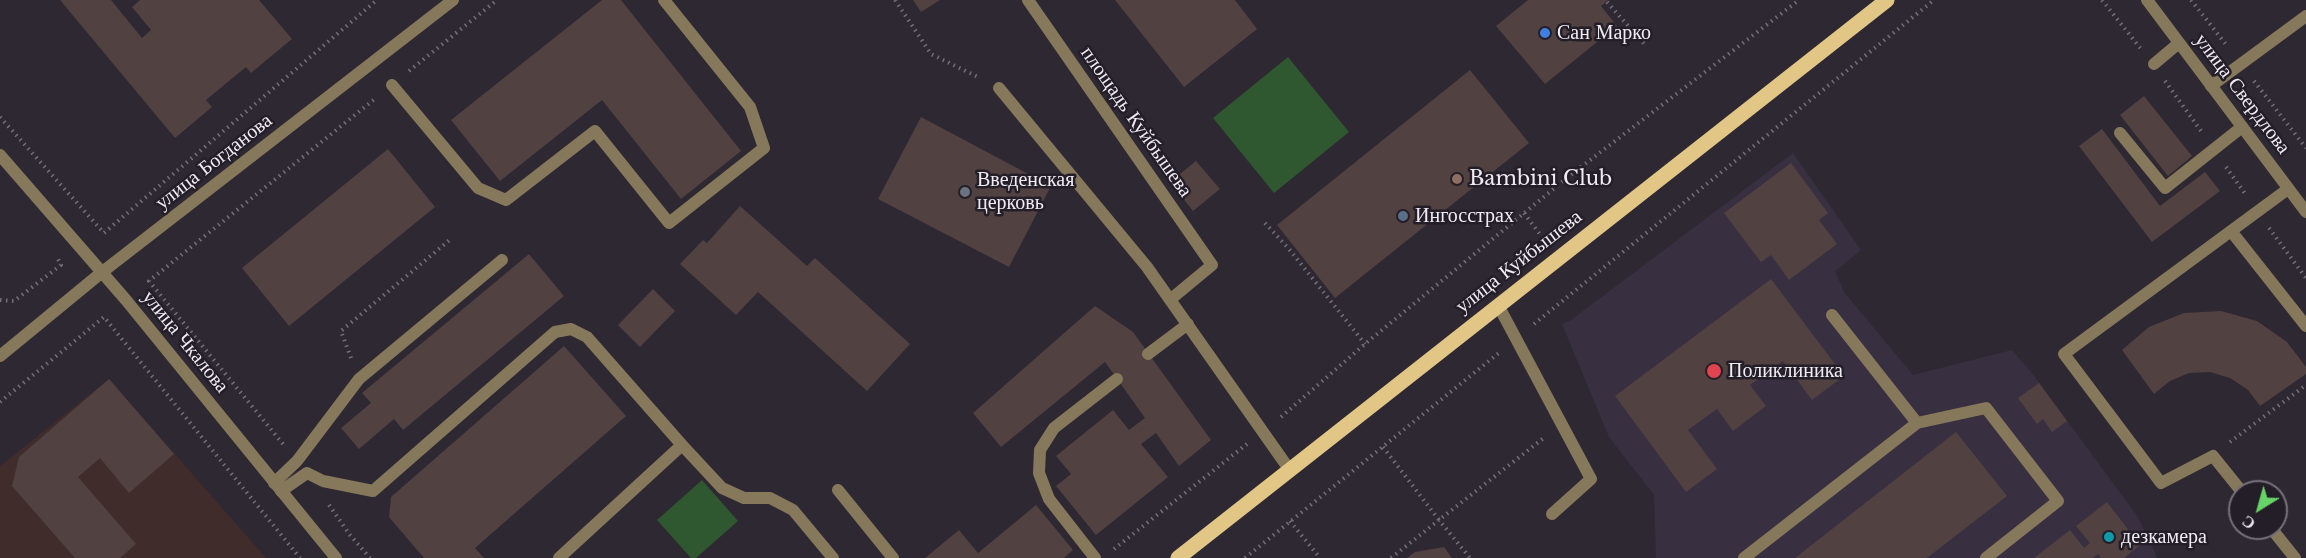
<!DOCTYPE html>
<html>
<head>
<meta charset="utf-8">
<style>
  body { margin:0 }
  #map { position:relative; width:2306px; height:558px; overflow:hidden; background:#2e2833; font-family:"Libre Baskerville",serif }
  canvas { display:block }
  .north { position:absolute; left:2228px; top:480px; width:60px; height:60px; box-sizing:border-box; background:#241e29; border:2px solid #76707a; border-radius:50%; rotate:217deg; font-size:16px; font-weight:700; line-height:24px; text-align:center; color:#f0ecf3 }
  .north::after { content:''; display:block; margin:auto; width:21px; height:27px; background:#66d466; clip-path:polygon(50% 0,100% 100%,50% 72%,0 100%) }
</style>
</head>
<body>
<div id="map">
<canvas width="2306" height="558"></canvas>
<div class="north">С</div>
</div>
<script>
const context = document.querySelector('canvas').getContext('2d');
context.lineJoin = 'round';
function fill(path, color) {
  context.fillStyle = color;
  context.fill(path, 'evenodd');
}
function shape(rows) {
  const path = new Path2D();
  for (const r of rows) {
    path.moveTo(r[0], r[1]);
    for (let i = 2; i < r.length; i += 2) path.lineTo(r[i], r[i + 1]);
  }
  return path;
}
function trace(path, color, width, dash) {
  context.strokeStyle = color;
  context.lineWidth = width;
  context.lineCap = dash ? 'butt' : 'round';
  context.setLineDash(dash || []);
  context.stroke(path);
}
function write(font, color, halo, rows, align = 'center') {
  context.font = font + ' "Libre Baskerville",serif';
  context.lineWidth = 5;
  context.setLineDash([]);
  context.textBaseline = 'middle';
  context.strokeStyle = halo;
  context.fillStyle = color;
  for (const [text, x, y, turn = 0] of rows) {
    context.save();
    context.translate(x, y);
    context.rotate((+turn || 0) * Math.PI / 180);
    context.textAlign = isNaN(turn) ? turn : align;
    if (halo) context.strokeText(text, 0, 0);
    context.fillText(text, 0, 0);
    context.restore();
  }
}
fill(shape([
  [109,379,266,558,0,558,0,466]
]), '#402c2b');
fill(shape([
  [1793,153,1861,250,1835,271,1844,292,1913,375,2012,350,2035,377,2138,517,2157,558,1656,558,1654,495,1609,437,1562,324,1571,320]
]), '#382f40');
fill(shape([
  [1288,57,1349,132,1274,193,1213,118],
  [702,480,738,521,696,558,691,558,657,520]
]), '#2f5730');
fill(shape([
  [60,0,111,0,142,38,151,30,132,7,140,0,259,0,292,39,251,73,246,67,206,100,212,107,175,138],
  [602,0,621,0,741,151,681,199,602,100,500,181,451,120],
  [913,0,940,0,921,12],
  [1115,0,1235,0,1257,29,1184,87],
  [1528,0,1608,0,1601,6,1617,26,1545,84,1496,26],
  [1470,70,1529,143,1335,298,1277,225],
  [2144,96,2192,156,2168,176,2120,115],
  [921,117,1051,186,1009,267,878,199],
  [2102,129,2160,206,2205,172,2220,191,2152,242,2079,146],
  [388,149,435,207,289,326,242,268],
  [1196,161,1220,189,1193,211,1170,182],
  [1791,163,1828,213,1819,220,1837,244,1789,280,1771,255,1761,262,1724,213],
  [740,206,807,266,815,258,910,344,867,391,758,292,736,315,680,264,703,240,707,243],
  [529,254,564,296,403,430,394,419,359,449,341,428,371,403,362,393],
  [1771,279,1844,376,1812,400,1783,361,1750,385,1766,406,1733,431,1717,409,1688,430,1717,469,1686,492,1615,396],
  [653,289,675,311,640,347,618,325],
  [1095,306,1133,332,1211,440,1179,466,1156,433,1141,444,1168,477,1096,535,1056,486,1071,474,1056,456,1113,410,1129,430,1145,418,1105,362,1001,447,973,413],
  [2221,311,2257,321,2287,342,2306,367,2306,374,2260,406,2248,390,2230,378,2210,372,2189,373,2170,381,2154,394,2122,350,2149,327,2184,313],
  [564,346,626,416,475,548,484,558,424,558,389,517,391,497],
  [109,379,174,454,129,493,100,458,78,477,136,544,120,558,75,558,12,486,19,457],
  [2039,383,2067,421,2052,432,2043,419,2037,424,2018,398],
  [1956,432,2007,496,1927,558,1795,558],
  [2107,502,2140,545,2124,558,2101,558,2098,554,2093,558,2034,558,2070,530,2084,548,2090,543,2076,526],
  [1036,505,1073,550,1064,558,925,558,959,530,978,553],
  [1444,547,1452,558,1407,558,1415,552]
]), '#514140');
trace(shape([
  [895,0,931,54,980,78],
  [2102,0,2141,49],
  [2191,0,2228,47],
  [1607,2,1646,46],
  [409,71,497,0],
  [2165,81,2201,131],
  [2254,81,2306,148],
  [0,117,104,233,377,0],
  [2226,167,2246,195],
  [1524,213,1545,241],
  [1265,223,1289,249,1365,344],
  [2269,228,2306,278],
  [0,300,14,301,61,265,58,259],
  [1534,324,1934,0],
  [351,358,341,331,452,238],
  [0,402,104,317,300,558],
  [1281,417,1365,344,1568,177,1799,0],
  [2230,442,2306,385],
  [283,444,149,281,376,98],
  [1383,447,1439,520,1545,437],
  [329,505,350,535,370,558],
  [1290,521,1320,558],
  [1114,549,1247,444],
  [1245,558,1500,352],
  [1391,558,1439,520,1470,558]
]), '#746f79', 4, [1.5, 4.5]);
trace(shape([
  [1028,0,1212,265,1171,299],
  [2154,64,2179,43],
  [392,85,478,188,506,200,595,131,669,223,764,148,750,107,664,0],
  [2211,86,2306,16],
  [999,88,1147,267,1289,469],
  [2120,133,2165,188,2242,127],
  [2231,231,2306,326],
  [1498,305,1591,479,1552,514],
  [1832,315,1917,423],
  [1148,354,1188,324],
  [682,445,722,488,744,498,770,498,793,510,833,558],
  [274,483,297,461,359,379,502,260],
  [838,490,893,558],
  [281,491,307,473,323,481,373,491,555,332,571,329,587,337,682,445,559,558],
  [2242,492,2213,456,2161,483,2064,354,2288,189],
  [2271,528,2295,558],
  [1095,558,1049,499,1039,473,1040,450,1054,428,1117,379],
  [1744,558,1917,423,1986,408,2058,501,1986,558]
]), '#86785a', 12);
trace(shape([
  [2147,0,2306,212],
  [0,155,126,300,336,558],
  [0,356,101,273,453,0]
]), '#86785a', 12);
trace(shape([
  [1178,558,1887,0]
]), '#e2c685', 15);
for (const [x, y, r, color] of [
  [1545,33,6,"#3f7fe0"],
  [1457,179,6,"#8d6e63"],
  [965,192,6,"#6b7280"],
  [1403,216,6,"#5c6f8a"],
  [1714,371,8,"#e0444e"],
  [2109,537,6,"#0f9aa8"]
]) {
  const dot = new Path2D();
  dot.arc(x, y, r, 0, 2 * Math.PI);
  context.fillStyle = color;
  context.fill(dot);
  trace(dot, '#241e29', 2);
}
write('20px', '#f0ecf3', '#241e29', [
  ["Сан Марко",1557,33],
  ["Bambini Club",1469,179],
  ["Введенская",977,180],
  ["церковь",977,203],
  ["Ингосстрах",1415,216],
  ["Поликлиника",1728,371],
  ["дезкамера",2121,537]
], 'left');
write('20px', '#f0ecf3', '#241e29', [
  ["улица Свердлова",2242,94,53],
  ["площадь Куйбышева",1136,122,55],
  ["улица Богданова",214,162,-38],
  ["улица Куйбышева",1519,262,-38],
  ["улица Чкалова",185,342,51]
]);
</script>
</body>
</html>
